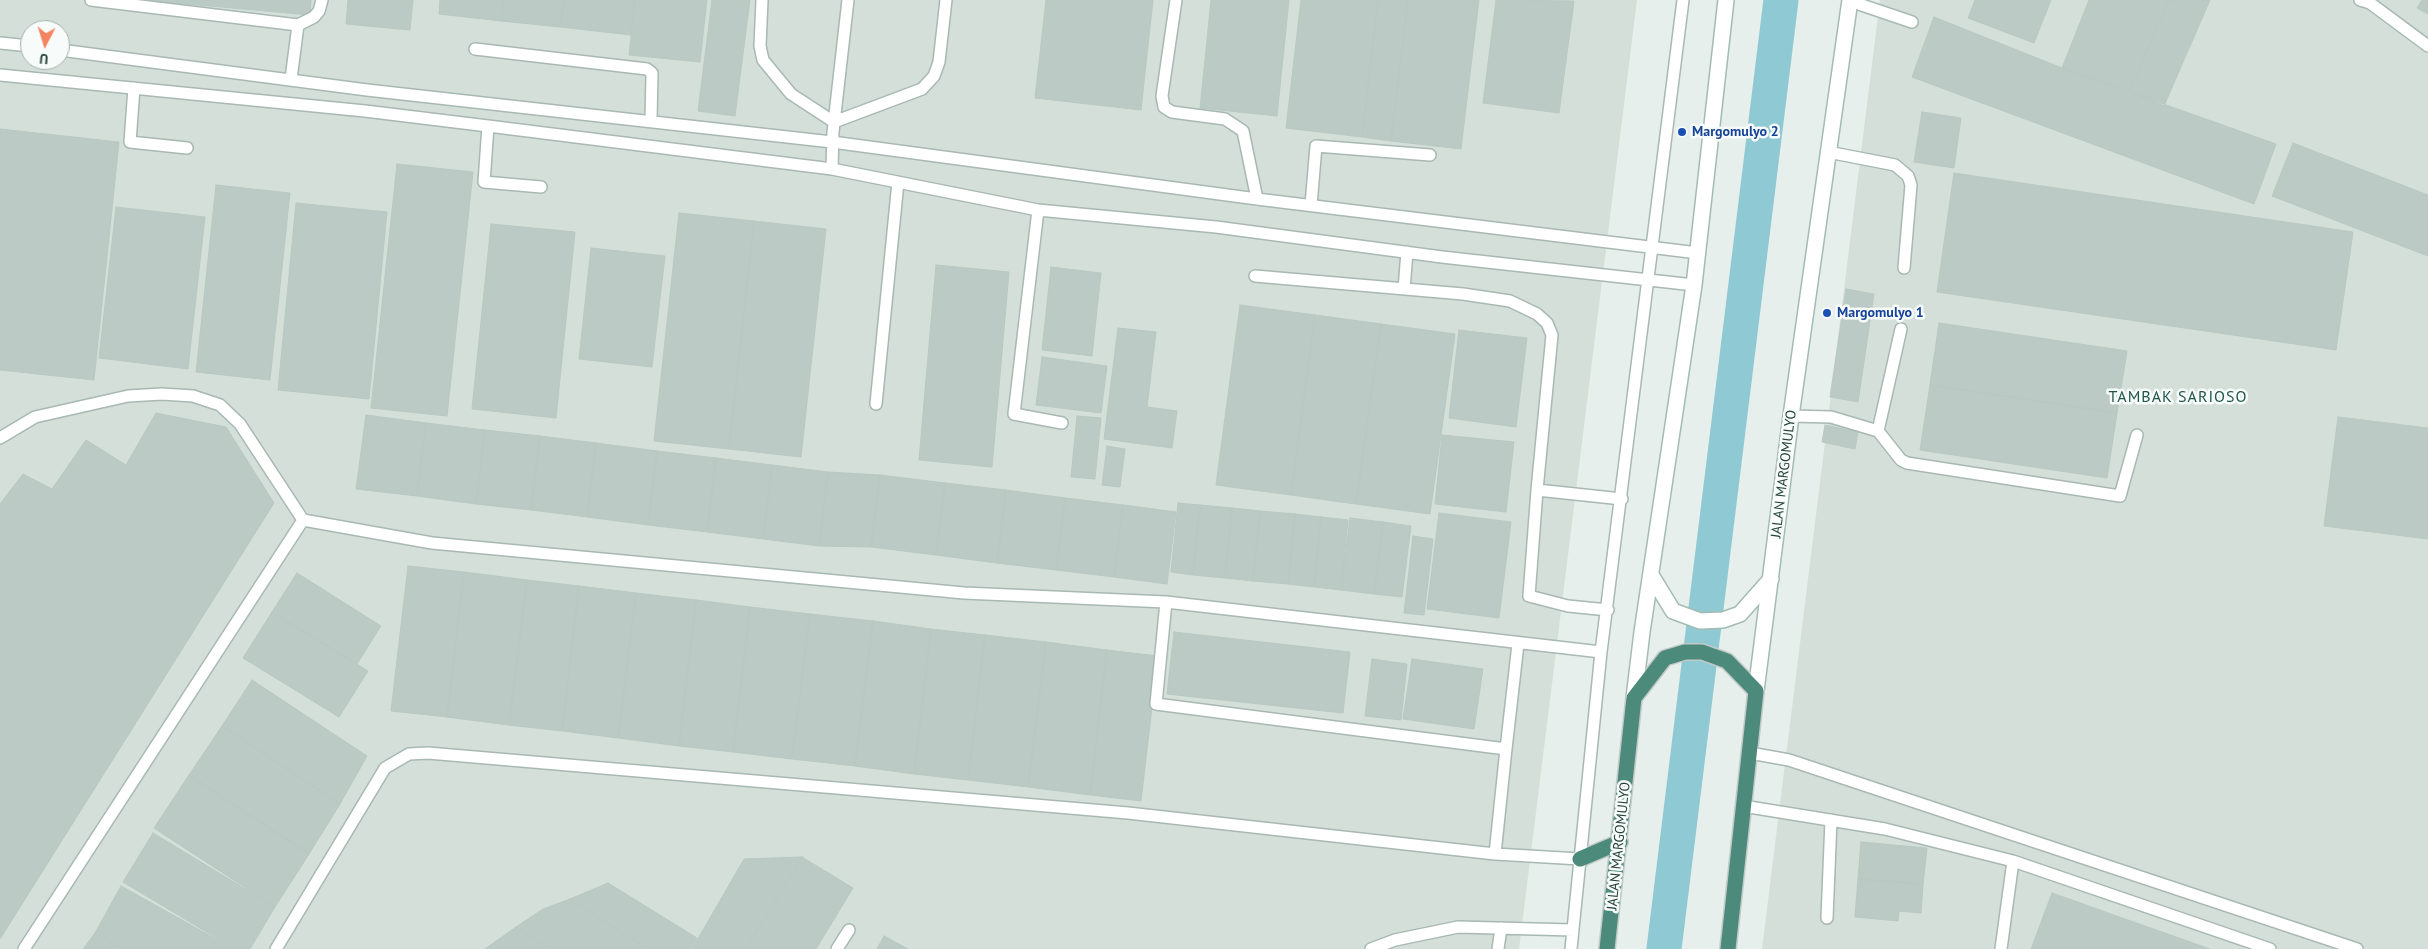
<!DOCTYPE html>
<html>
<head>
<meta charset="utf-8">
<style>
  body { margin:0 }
  #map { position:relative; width:2428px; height:949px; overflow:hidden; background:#e6efeb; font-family:"PT Sans",sans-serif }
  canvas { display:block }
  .north { position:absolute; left:20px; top:20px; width:50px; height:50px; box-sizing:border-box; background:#f7fbf9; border:1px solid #a3b1ad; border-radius:50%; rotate:185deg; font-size:14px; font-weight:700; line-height:20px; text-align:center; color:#24423a }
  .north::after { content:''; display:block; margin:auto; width:18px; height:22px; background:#f4845f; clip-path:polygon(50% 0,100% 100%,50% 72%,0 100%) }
</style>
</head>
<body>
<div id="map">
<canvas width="2428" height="949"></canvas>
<div class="north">U</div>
</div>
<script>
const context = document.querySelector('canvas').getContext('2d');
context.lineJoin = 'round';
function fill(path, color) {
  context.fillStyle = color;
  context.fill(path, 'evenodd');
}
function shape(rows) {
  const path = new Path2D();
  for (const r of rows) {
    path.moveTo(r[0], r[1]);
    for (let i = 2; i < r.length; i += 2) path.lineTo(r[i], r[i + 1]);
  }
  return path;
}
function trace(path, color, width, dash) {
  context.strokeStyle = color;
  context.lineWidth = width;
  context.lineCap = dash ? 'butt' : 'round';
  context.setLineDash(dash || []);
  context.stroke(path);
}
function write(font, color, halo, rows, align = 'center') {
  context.font = font + ' "PT Sans",sans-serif';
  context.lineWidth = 5;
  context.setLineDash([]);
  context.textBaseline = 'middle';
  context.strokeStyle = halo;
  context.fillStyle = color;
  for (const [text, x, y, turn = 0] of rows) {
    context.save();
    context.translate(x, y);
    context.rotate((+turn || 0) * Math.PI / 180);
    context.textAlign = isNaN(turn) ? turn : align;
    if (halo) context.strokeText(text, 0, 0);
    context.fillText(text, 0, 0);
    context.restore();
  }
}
fill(shape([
  [0,0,1637,0,1519,949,0,949],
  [30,30,60,30,60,60,30,60],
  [1880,0,2428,0,2428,949,1762,949]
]), '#d4dfda');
trace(shape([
  [1664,949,1781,0]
]), '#8ec9d4', 35);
const building = shape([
  [143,0,311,0,310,15,143,0],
  [348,0,413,0,410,30,346,24,348,0],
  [440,0,504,0,501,21,439,14,440,0],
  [504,0,564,0,560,27,501,21,504,0],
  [564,0,635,0,631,35,560,27,564,0],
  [635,0,707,0,700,62,629,55,635,0],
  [712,0,750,0,735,116,698,111,712,0],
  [1046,0,1153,0,1141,110,1035,98,1046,0],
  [1211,0,1289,0,1277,116,1200,108,1211,0],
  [1301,0,1378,0,1362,137,1286,128,1301,0],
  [1378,0,1408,0,1391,141,1362,137,1378,0],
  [1408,0,1479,0,1461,149,1391,141,1408,0],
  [1496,0,1574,1,1559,113,1483,103,1496,0],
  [1975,0,2051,0,2034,43,1968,18,1975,0],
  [2089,0,2169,0,2130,91,2062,68,2089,0],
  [2169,0,2210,0,2164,106,2130,91,2169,0],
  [2422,0,2428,0,2428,14,2417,8,2422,0],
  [1934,17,2062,68,2276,144,2254,204,1912,77,1934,17],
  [1922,112,1961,118,1954,168,1914,162,1922,112],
  [0,129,119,142,94,380,0,370,0,129],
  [2293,143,2428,195,2428,256,2272,196,2293,143],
  [397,164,473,172,447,416,371,408,397,164],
  [1954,173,2353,232,2336,350,1937,292,1954,173],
  [216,185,290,193,270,380,196,372,216,185],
  [296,203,387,212,369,399,278,390,296,203],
  [116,207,205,217,188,369,99,358,116,207],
  [679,213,754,221,729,449,654,441,679,213],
  [754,221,826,229,801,457,729,449,754,221],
  [491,224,575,232,556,418,472,409,491,224],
  [591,248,665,256,652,367,579,359,591,248],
  [936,265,1009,272,992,467,919,460,936,265],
  [1051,267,1101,273,1092,356,1042,350,1051,267],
  [1846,289,1874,294,1858,402,1830,397,1846,289],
  [1240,305,1315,315,1291,495,1216,485,1240,305],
  [1315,315,1381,324,1356,504,1291,495,1315,315],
  [1939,323,2127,351,2117,413,1930,385,1939,323],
  [1381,324,1455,334,1430,514,1356,504,1381,324],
  [1118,328,1156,332,1147,407,1177,411,1172,448,1104,439,1118,328],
  [1459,330,1527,338,1516,427,1449,418,1459,330],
  [1042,357,1107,366,1101,413,1036,405,1042,357],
  [1930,385,2117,413,2107,478,1920,450,1930,385],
  [156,413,226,427,274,503,0,939,0,504,23,474,52,489,86,440,126,465,156,413],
  [366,415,426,423,417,496,356,489,366,415],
  [1077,416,1101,418,1095,479,1071,477,1077,416],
  [2338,417,2428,428,2428,539,2324,526,2338,417],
  [426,423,485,430,476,504,417,496,426,423],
  [1825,425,1858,432,1855,449,1822,442,1825,425],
  [485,430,540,436,531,510,476,504,485,430],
  [1442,435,1514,442,1506,512,1435,504,1442,435],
  [540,436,596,443,587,517,531,510,540,436],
  [596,443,657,451,648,525,587,517,596,443],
  [1107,446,1125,449,1120,487,1102,485,1107,446],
  [657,451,716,458,707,532,648,525,657,451],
  [716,458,772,465,763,539,707,532,716,458],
  [772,465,828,472,819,546,763,539,772,465],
  [828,472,880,475,871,547,819,546,828,472],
  [880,475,945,483,936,555,871,547,880,475],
  [945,483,1006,490,997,563,936,555,945,483],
  [1006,490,1065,498,1056,570,997,563,1006,490],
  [1065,498,1123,505,1114,577,1056,570,1065,498],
  [1178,503,1200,505,1193,575,1171,572,1178,503],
  [1123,505,1176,512,1167,584,1114,577,1123,505],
  [1200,505,1232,508,1225,578,1193,575,1200,505],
  [1232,508,1260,511,1253,581,1225,578,1232,508],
  [1260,511,1295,514,1288,584,1253,581,1260,511],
  [1439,513,1511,522,1499,618,1427,609,1439,513],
  [1295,514,1321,517,1314,587,1288,584,1295,514],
  [1321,517,1348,520,1341,590,1314,587,1321,517],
  [1350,518,1383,522,1374,594,1341,590,1350,518],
  [1383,522,1411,526,1402,597,1374,594,1383,522],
  [1413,536,1433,539,1424,615,1404,613,1413,536],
  [408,566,464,572,447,717,391,711,408,566],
  [464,572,527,580,509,725,447,717,464,572],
  [297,573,381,626,357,664,272,612,297,573],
  [527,580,579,586,562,731,509,725,527,580],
  [579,586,636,593,618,738,562,731,579,586],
  [636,593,696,600,679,746,618,738,636,593],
  [696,600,750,607,733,752,679,746,696,600],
  [750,607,810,614,792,759,733,752,750,607],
  [272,612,368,671,339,717,243,658,272,612],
  [810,614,873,621,855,766,792,759,810,614],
  [873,621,931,629,914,774,855,766,873,621],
  [931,629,985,635,968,780,914,774,931,629],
  [1174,632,1350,652,1343,713,1167,694,1174,632],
  [985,635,1046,642,1028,787,968,780,985,635],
  [1046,642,1107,650,1090,795,1028,787,1046,642],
  [1107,650,1158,656,1141,801,1090,795,1107,650],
  [1372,659,1407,664,1401,720,1365,716,1372,659],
  [1412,659,1483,669,1474,729,1403,719,1412,659],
  [252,680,367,756,340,804,222,726,252,680],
  [222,726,340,804,309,854,189,775,222,726],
  [189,775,309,854,275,907,154,828,189,775],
  [153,833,275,907,250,949,235,949,123,882,153,833],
  [1861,842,1927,848,1923,884,1858,879,1861,842],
  [802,857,853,888,816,949,746,949,802,857],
  [802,857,746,949,692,949,744,859,802,857],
  [1858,879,1923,884,1921,913,1899,911,1898,921,1855,917,1858,879],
  [608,883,697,938,691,949,648,949,570,899,608,883],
  [121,886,234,949,124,949,95,933,121,886],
  [2052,893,2210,949,2031,949,2052,893],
  [570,899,648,949,551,949,516,927,543,909,570,899],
  [516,927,551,949,485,949,516,927],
  [95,933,124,949,83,949,95,933],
  [884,936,908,949,877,949,884,936]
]);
fill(building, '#bbcac4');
trace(building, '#b8c9c2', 1);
const service = shape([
  [91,0,298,25],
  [762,0,760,46,763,60,791,94,834,122,922,89,934,76,939,62,946,0],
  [1176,0,1162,96,1164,107,1172,112,1225,119,1243,131,1257,199],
  [2360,0,2370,3,2428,46],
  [1850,1,1912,22],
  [0,43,30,46],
  [475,49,647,69,652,73,651,120],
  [60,50,367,90,832,142,1257,199,1698,253],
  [0,75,365,111,488,126,832,169,1038,210,1216,227,1442,257,1694,285],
  [291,79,298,25,314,17,319,11,322,0],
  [134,88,130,142,187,148],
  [488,126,484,182,541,187],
  [1828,152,1895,165,1908,176,1911,185,1904,268],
  [832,169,833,132,848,0],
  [1311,205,1316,146,1430,155],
  [1038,210,1014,414,1062,423],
  [1255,276,1463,294,1510,301,1537,314,1547,323,1552,335,1537,490,1622,499],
  [1404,289,1407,252],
  [876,404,898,182],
  [1791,416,1831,417,1878,431,1901,460,1907,463,2120,496,2137,435],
  [1878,431,1901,329],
  [0,438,35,417,128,396,162,394,193,396,220,405,240,424,303,520,432,543,964,593,1166,602,1601,652],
  [1537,490,1529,596,1568,606,1608,610],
  [1166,602,1156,704,1506,749,1495,854],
  [1506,749,1518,644],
  [1750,753,1789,760,2357,949],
  [1743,806,1885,829,2013,861,2001,949],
  [2013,861,2270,949],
  [1827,918,1831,820],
  [24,949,303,520],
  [276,949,385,768,409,754,428,753,1128,813,1495,854,1580,859],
  [837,949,849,930],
  [1371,949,1395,940,1458,927,1573,930],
  [1498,949,1501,928],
  [1571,949,1601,652,1683,0]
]);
const secondary = shape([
  [1651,575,1673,611,1700,621,1723,620,1740,614,1771,579],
  [1756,691,1791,416,1850,0],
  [1634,698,1642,632,1694,285,1726,0]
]);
const trunk = shape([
  [1580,859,1620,842],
  [1607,949,1634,698,1665,658,1685,652,1702,652,1727,661,1756,691,1728,949]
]);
trace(service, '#a8b8b2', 14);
trace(secondary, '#a4bbb3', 18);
trace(trunk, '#c2cac8', 18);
trace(service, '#fff', 11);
trace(secondary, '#fff', 15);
trace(trunk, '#4c8a7c', 15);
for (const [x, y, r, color] of [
  [1682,132,5,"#1a4fb4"],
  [1827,313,5,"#1a4fb4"]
]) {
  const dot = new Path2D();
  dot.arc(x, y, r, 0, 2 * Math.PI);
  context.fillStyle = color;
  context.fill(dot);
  trace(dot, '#f7fbf9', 2);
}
write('bold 14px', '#164399', '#f7fbf9', [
  ["Margomulyo 2",1692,132],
  ["Margomulyo 1",1837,313]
], 'left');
write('14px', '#24423a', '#f7fbf9', [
  ["JALAN MARGOMULYO",1784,474,-83],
  ["JALAN MARGOMULYO",1619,846,-84]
]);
context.letterSpacing = '1px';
write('16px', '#1f5548', '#f7fbf9', [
  ["TAMBAK SARIOSO",2178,397]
]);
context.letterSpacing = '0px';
</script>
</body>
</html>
